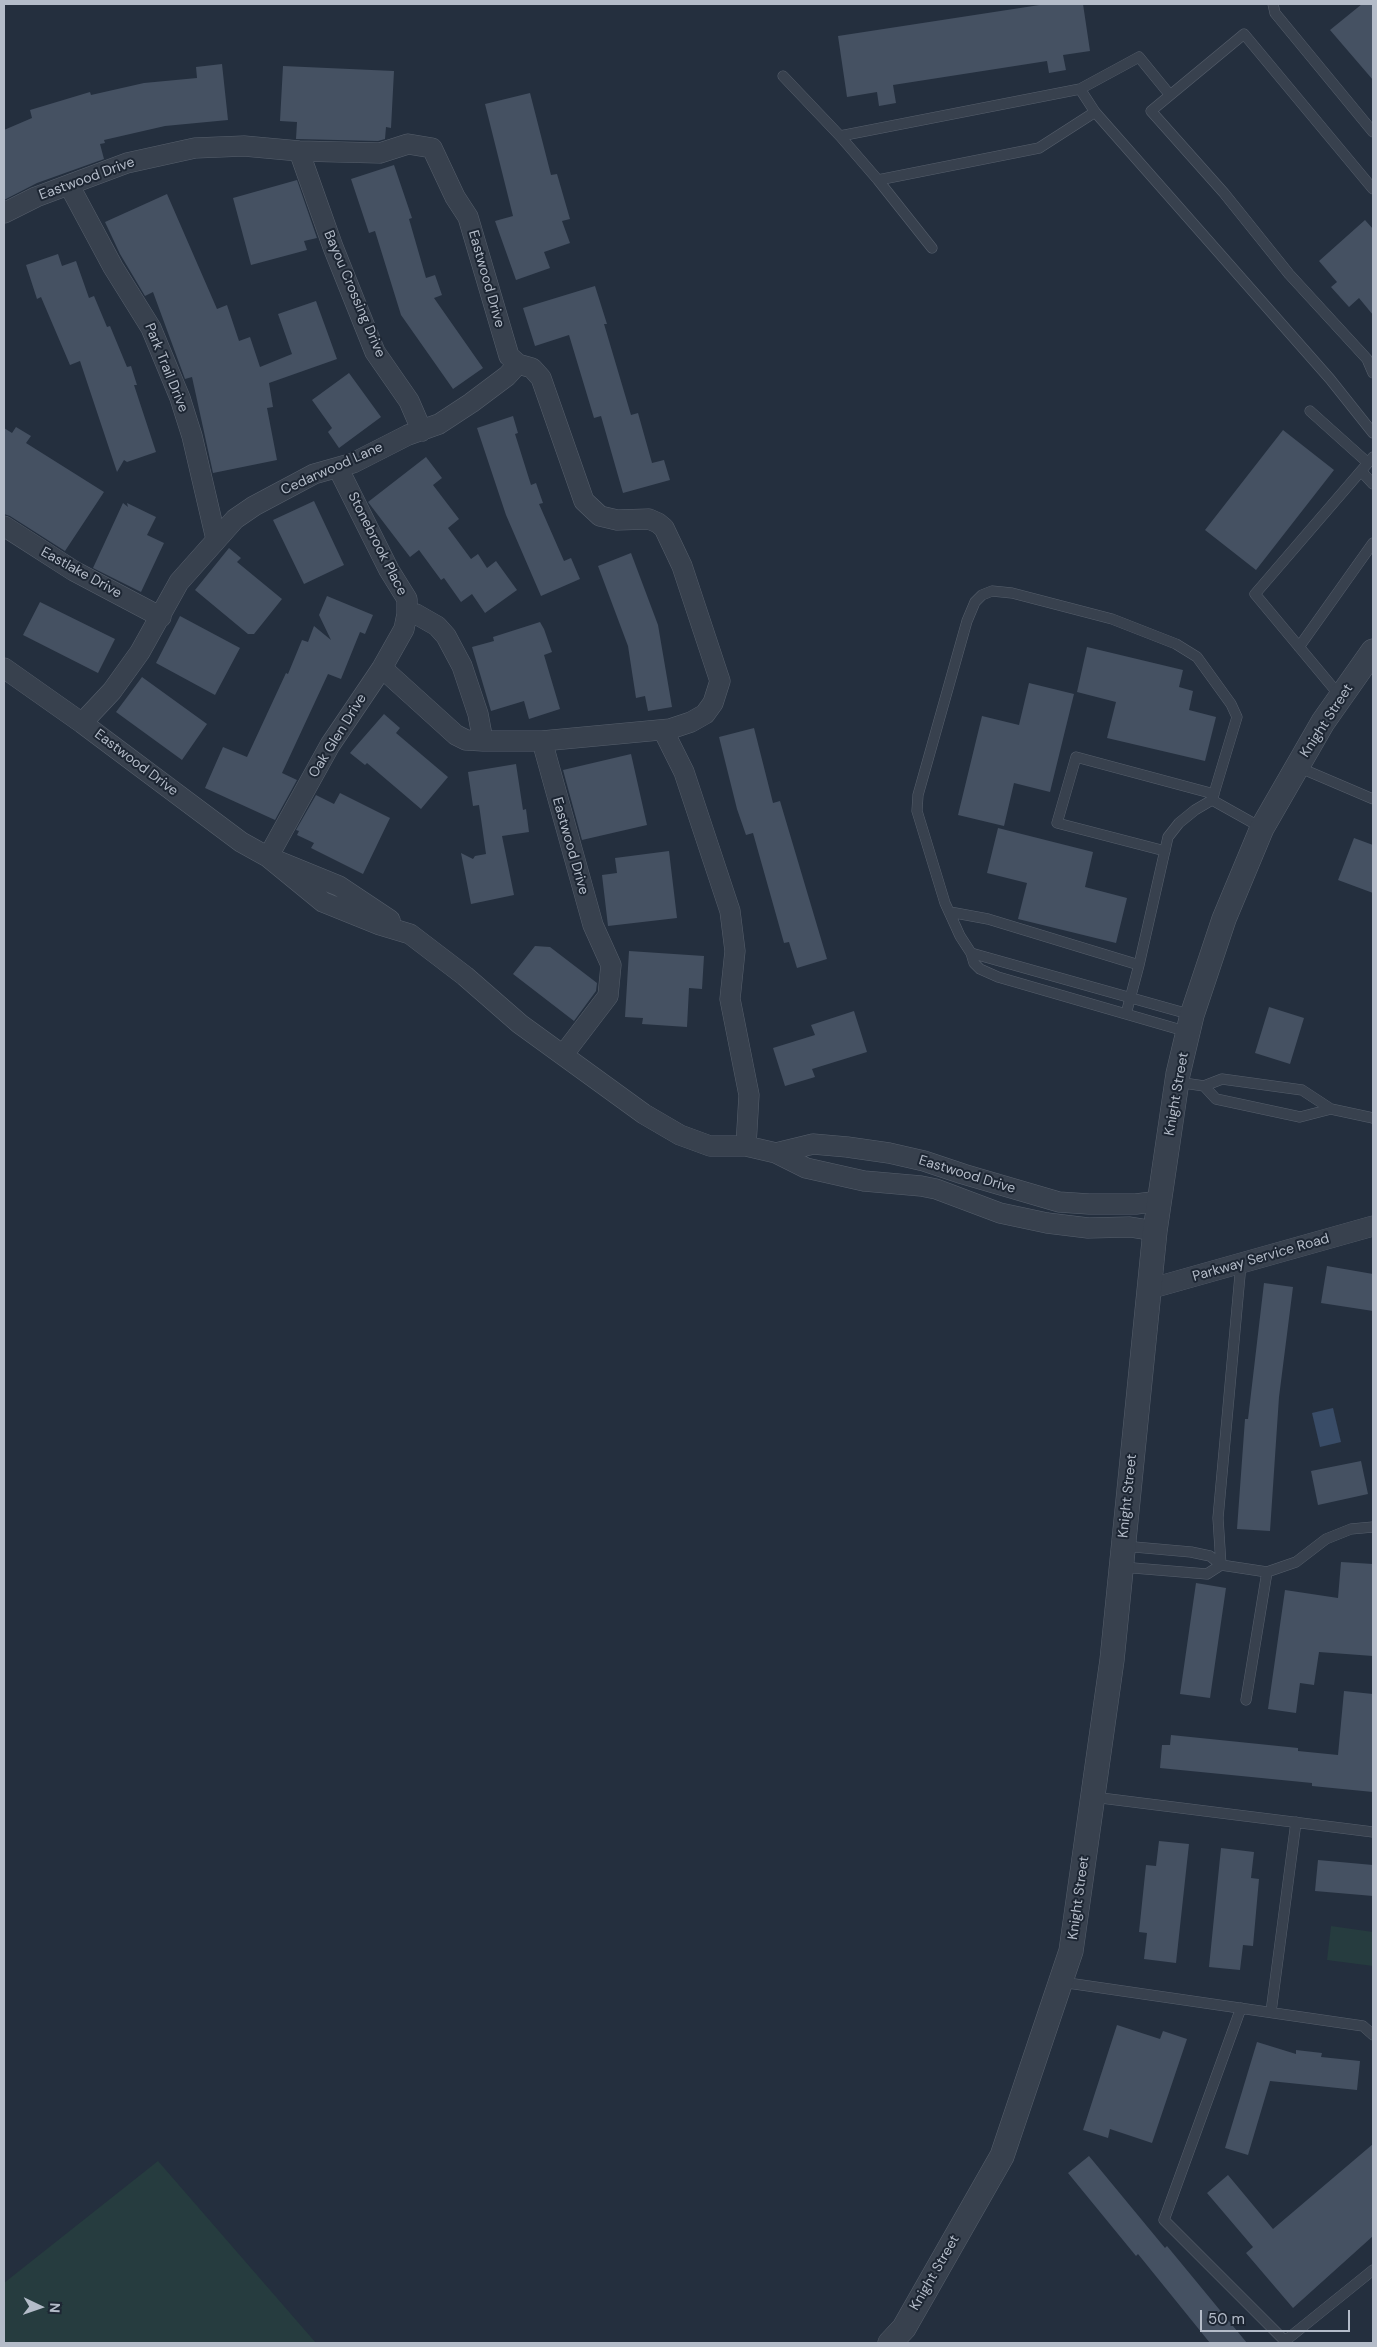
<!DOCTYPE html>
<html>
<head>
<meta charset="utf-8">
<style>
  body { margin:0 }
  #map { position:relative; width:1377px; height:2347px; overflow:hidden; background:#242f3e; font-family:"DM Sans",sans-serif }
  canvas { display:block }
  .frame { position:absolute; inset:0; border:5px solid #b4bcc9; pointer-events:none }
  .north { position:absolute; left:15px; top:2282px; width:50px; height:50px; -webkit-text-stroke:4px #1d2633; paint-order:stroke; rotate:93deg; font-size:14px; font-weight:700; line-height:20px; text-align:center; color:#b4bcc9 }
  .north::after { content:''; display:block; margin:auto; width:18px; height:22px; background:#b4bcc9; clip-path:polygon(50% 0,100% 100%,50% 72%,0 100%) }
  .scale { position:absolute; left:1200px; top:2310px; width:150px; height:22px; box-sizing:border-box; border:2px solid #b4bcc9; border-top:0; padding-left:6px; font-size:15px; line-height:18px; white-space:nowrap; color:#b4bcc9; -webkit-text-stroke:4px #1d2633; paint-order:stroke }
</style>
</head>
<body>
<div id="map">
<canvas width="1377" height="2347"></canvas>
<div class="frame"></div>
<div class="north">N</div>
<div class="scale">50 m</div>
</div>
<script>
const context = document.querySelector('canvas').getContext('2d');
context.lineJoin = 'round';
function fill(path, color) {
  context.fillStyle = color;
  context.fill(path, 'evenodd');
}
function shape(rows) {
  const path = new Path2D();
  for (const r of rows) {
    path.moveTo(r[0], r[1]);
    for (let i = 2; i < r.length; i += 2) path.lineTo(r[i], r[i + 1]);
  }
  return path;
}
function trace(path, color, width, dash) {
  context.strokeStyle = color;
  context.lineWidth = width;
  context.lineCap = dash ? 'butt' : 'round';
  context.setLineDash(dash || []);
  context.stroke(path);
}
function write(font, color, halo, rows, align = 'center') {
  context.font = font + ' "DM Sans",sans-serif';
  context.lineWidth = 4;
  context.setLineDash([]);
  context.textBaseline = 'middle';
  context.strokeStyle = halo;
  context.fillStyle = color;
  for (const [text, x, y, turn = 0] of rows) {
    context.save();
    context.translate(x, y);
    context.rotate((+turn || 0) * Math.PI / 180);
    context.textAlign = isNaN(turn) ? turn : align;
    if (halo) context.strokeText(text, 0, 0);
    context.fillText(text, 0, 0);
    context.restore();
  }
}
fill(shape([
  [1331,1926,1373,1932,1373,1966,1327,1960],
  [158,2161,316,2343,4,2343,4,2283]
]), '#263c3f');
fill(shape([
  [1333,1408,1341,1442,1320,1447,1312,1413]
]), '#394c67');
fill(shape([
  [1046,4,1083,4,1090,51,1063,55,1066,70,1049,73,1047,61,893,85,896,103,879,106,877,92,847,97,838,36],
  [1362,4,1373,4,1373,80,1330,30],
  [222,64,228,120,165,126,104,140,105,143,100,144,104,159,37,183,4,200,4,130,32,118,30,110,90,92,91,95,144,83,197,78,196,67],
  [283,66,394,71,391,128,386,127,385,139,378,141,296,139,297,122,280,121],
  [530,93,551,175,557,174,570,219,562,221,570,243,544,252,550,268,516,280,495,221,513,216,485,104],
  [394,165,412,218,409,219,426,278,435,275,442,295,434,298,483,368,453,389,401,315,375,231,369,233,351,179],
  [297,180,317,238,304,241,307,250,251,265,233,198],
  [167,194,217,309,227,305,239,341,250,337,260,367,292,354,278,314,316,301,337,359,269,383,273,407,267,408,277,460,213,473,192,377,185,379,153,292,145,296,120,254,105,222],
  [1365,220,1373,229,1373,315,1359,298,1349,307,1331,287,1337,282,1319,261],
  [58,254,62,266,76,261,89,298,94,296,107,327,110,326,127,367,131,366,137,385,134,385,156,452,127,462,124,460,117,472,80,361,70,365,41,297,37,299,26,265],
  [595,286,607,324,604,324,631,415,638,413,652,463,664,460,670,480,623,493,601,416,594,418,569,335,535,346,523,308],
  [349,373,381,417,339,448,328,432,332,428,312,400],
  [513,416,518,433,515,434,531,485,536,483,543,503,539,504,564,561,571,558,580,579,541,596,506,515,477,428],
  [16,427,31,436,26,443,104,492,65,551,10,516,4,514,4,428,12,433],
  [1283,430,1334,470,1256,570,1205,530],
  [426,457,442,478,433,485,459,519,448,528,471,559,478,554,487,568,496,561,517,590,485,613,472,594,461,602,444,578,441,580,419,550,410,557,368,502],
  [314,501,344,565,304,584,273,520],
  [123,503,128,507,127,503,156,517,147,535,164,543,141,592,93,568],
  [229,548,241,558,237,562,282,599,254,634,248,634,195,590],
  [631,553,658,625,672,707,648,711,645,696,636,698,628,646,598,566],
  [327,596,373,615,365,634,360,632,341,679,328,674,282,773,297,780,275,820,205,788,223,747,247,757,286,673,288,674,302,640,308,642,314,626,331,640,319,615],
  [40,602,115,639,98,673,23,635],
  [180,616,240,648,215,695,156,663],
  [540,622,544,629,552,652,544,655,560,709,529,719,524,701,491,711,472,647,494,641,493,637],
  [1087,647,1183,670,1179,687,1193,691,1189,710,1216,717,1205,761,1107,738,1116,702,1077,692],
  [142,677,207,724,182,760,116,712],
  [1029,683,1074,694,1050,792,1014,783,1004,826,958,815,982,716,1019,725],
  [384,714,400,728,396,733,448,777,421,809,367,763,365,765,350,753],
  [754,728,773,803,780,801,827,959,797,968,789,942,784,943,753,833,746,835,737,809,719,737],
  [631,754,647,825,582,840,563,770],
  [516,764,523,810,526,809,529,832,502,836,514,895,471,904,461,853,473,859,475,856,486,854,479,805,473,806,468,772],
  [340,793,390,818,363,874,311,848,314,843,297,835,299,831,296,830,316,795,334,804],
  [998,828,1093,852,1085,887,1127,898,1116,943,1018,919,1027,883,987,873],
  [1354,838,1373,845,1373,893,1338,880],
  [669,851,677,918,608,926,602,875,617,873,615,858],
  [535,946,550,947,597,983,596,991,574,1021,513,974],
  [629,951,704,956,702,989,689,988,687,1027,642,1024,643,1018,625,1017],
  [1269,1007,1304,1018,1290,1064,1255,1053],
  [854,1011,867,1052,812,1069,815,1077,785,1086,773,1048,815,1035,811,1025],
  [1327,1266,1373,1274,1373,1311,1321,1303],
  [1264,1283,1293,1287,1279,1397,1270,1531,1237,1529,1245,1419,1248,1419],
  [1361,1461,1368,1494,1318,1505,1311,1471],
  [1341,1562,1373,1564,1373,1656,1319,1652,1314,1685,1300,1683,1296,1713,1268,1709,1285,1590,1338,1598],
  [1196,1583,1226,1588,1210,1698,1180,1694],
  [1344,1691,1373,1694,1373,1792,1312,1786,1312,1783,1160,1768,1162,1745,1170,1745,1171,1735,1298,1748,1298,1751,1338,1755],
  [1159,1841,1189,1844,1176,1963,1144,1959,1147,1933,1139,1932,1146,1865,1156,1866],
  [1221,1848,1254,1852,1251,1878,1259,1879,1253,1946,1243,1945,1240,1970,1209,1967],
  [1318,1860,1373,1865,1373,1896,1315,1891],
  [1117,2025,1160,2039,1163,2031,1187,2039,1152,2143,1110,2129,1108,2138,1083,2130],
  [1257,2042,1296,2054,1296,2050,1322,2053,1321,2057,1360,2061,1357,2090,1270,2081,1248,2155,1225,2148],
  [1373,2144,1373,2236,1293,2308,1246,2253,1253,2247,1207,2193,1228,2175,1273,2229],
  [1089,2156,1165,2248,1167,2246,1247,2343,1210,2343,1138,2254,1136,2256,1068,2173]
]), '#455162');
const service = shape([
  [1273,4,1275,13,1373,132],
  [783,76,840,136],
  [1080,89,1095,112,1330,379,1373,433],
  [1095,112,1039,148,878,180,840,136,1080,89,1139,57,1170,95],
  [878,180,932,248],
  [1373,189,1244,34,1151,111,1224,193,1289,274,1367,359,1373,373],
  [1310,411,1368,463],
  [1361,471,1373,484],
  [1299,647,1373,543],
  [1340,696,1255,594,1373,457],
  [1298,767,1373,799],
  [1212,800,1262,828],
  [1165,851,1057,823,1076,757,1214,794],
  [950,912,988,919,1139,965,1168,837,1179,823,1195,810,1212,800,1237,717,1231,704,1197,657,1176,644,1112,619,1012,593,992,591,982,595,975,602,967,621,918,795,917,811,945,903,960,936,971,953],
  [1126,1014,1139,965],
  [1188,1032,998,977,980,969,974,963,971,953,1192,1015],
  [1177,1082,1204,1086],
  [1331,1109,1300,1117,1216,1099,1204,1086,1222,1079,1302,1090,1331,1109,1373,1118],
  [1241,1264,1218,1518,1221,1565,1267,1572,1296,1562,1326,1539,1351,1529,1373,1527],
  [1121,1567,1207,1574,1221,1565,1210,1556,1191,1552,1123,1546],
  [1246,1700,1267,1572],
  [1093,1797,1373,1832],
  [1061,1982,1363,2026,1373,2035],
  [1241,2008,1164,2220,1285,2341,1373,2270],
  [1271,2012,1296,1822]
]);
const minor = shape([
  [299,151,333,247,375,352,409,401,422,431],
  [69,185,113,267,151,328,180,398,192,436,216,539],
  [4,213,36,197,127,163,195,148,244,146,299,151,380,153,408,144,432,148,455,197,468,217,509,356,518,364,532,368,541,378,584,501,600,516,617,520,649,519,658,523,664,528,682,566,720,681,713,703,705,714,691,722,670,729,542,741,483,741,466,740,456,735,382,668],
  [4,526,74,571,161,617],
  [407,614,416,614,437,626,446,636,462,666,478,714,483,741],
  [4,668,82,723,241,842,268,857,339,886,390,920],
  [82,723,112,691,140,652,179,582,235,519,254,506,314,474,353,463,408,435,439,424,471,403,507,376,518,364],
  [663,730,684,772,730,911,735,951,730,999,749,1095,746,1146],
  [542,741,593,925,611,965,608,996,563,1055],
  [268,857,323,902,380,925,410,934,465,976,520,1024,644,1114,680,1135,710,1146,746,1146,776,1153,806,1168,864,1181,921,1186,936,1189,1000,1213,1047,1223,1088,1228,1130,1227,1155,1231],
  [268,857,330,745,382,668,404,629,407,614,407,599,389,570,338,468],
  [776,1153,813,1144,847,1147,889,1153,924,1161,963,1174,1059,1202,1089,1204,1136,1204,1160,1201],
  [1149,1289,1373,1226]
]);
const tertiary = shape([
  [890,2343,904,2328,1002,2156,1071,1951,1112,1660,1155,1231,1178,1074,1192,1015,1224,919,1262,828,1323,722,1373,651]
]);
trace(service, '#565f6c', 11);
trace(minor, '#565f6c', 21);
trace(tertiary, '#565f6c', 25);
trace(service, '#38414e', 10);
trace(minor, '#38414e', 20);
trace(tertiary, '#38414e', 24);
write('14px', '#b4bcc9', '#1d2633', [
  ["Eastwood Drive",87,179,-20],
  ["Eastwood Drive",486,279,74],
  ["Bayou Crossing Drive",354,294,67],
  ["Park Trail Drive",166,368,68],
  ["Cedarwood Lane",332,469,-24],
  ["Stonebrook Place",377,544,63],
  ["Eastlake Drive",81,573,29],
  ["Knight Street",1327,721,-57],
  ["Oak Glen Drive",338,736,-58],
  ["Eastwood Drive",136,763,37],
  ["Eastwood Drive",570,846,74],
  ["Knight Street",1177,1094,-80],
  ["Eastwood Drive",967,1175,17],
  ["Parkway Service Road",1261,1258,-16],
  ["Knight Street",1128,1496,-84],
  ["Knight Street",1079,1898,-82],
  ["Knight Street",935,2273,-60]
]);
</script>
</body>
</html>
